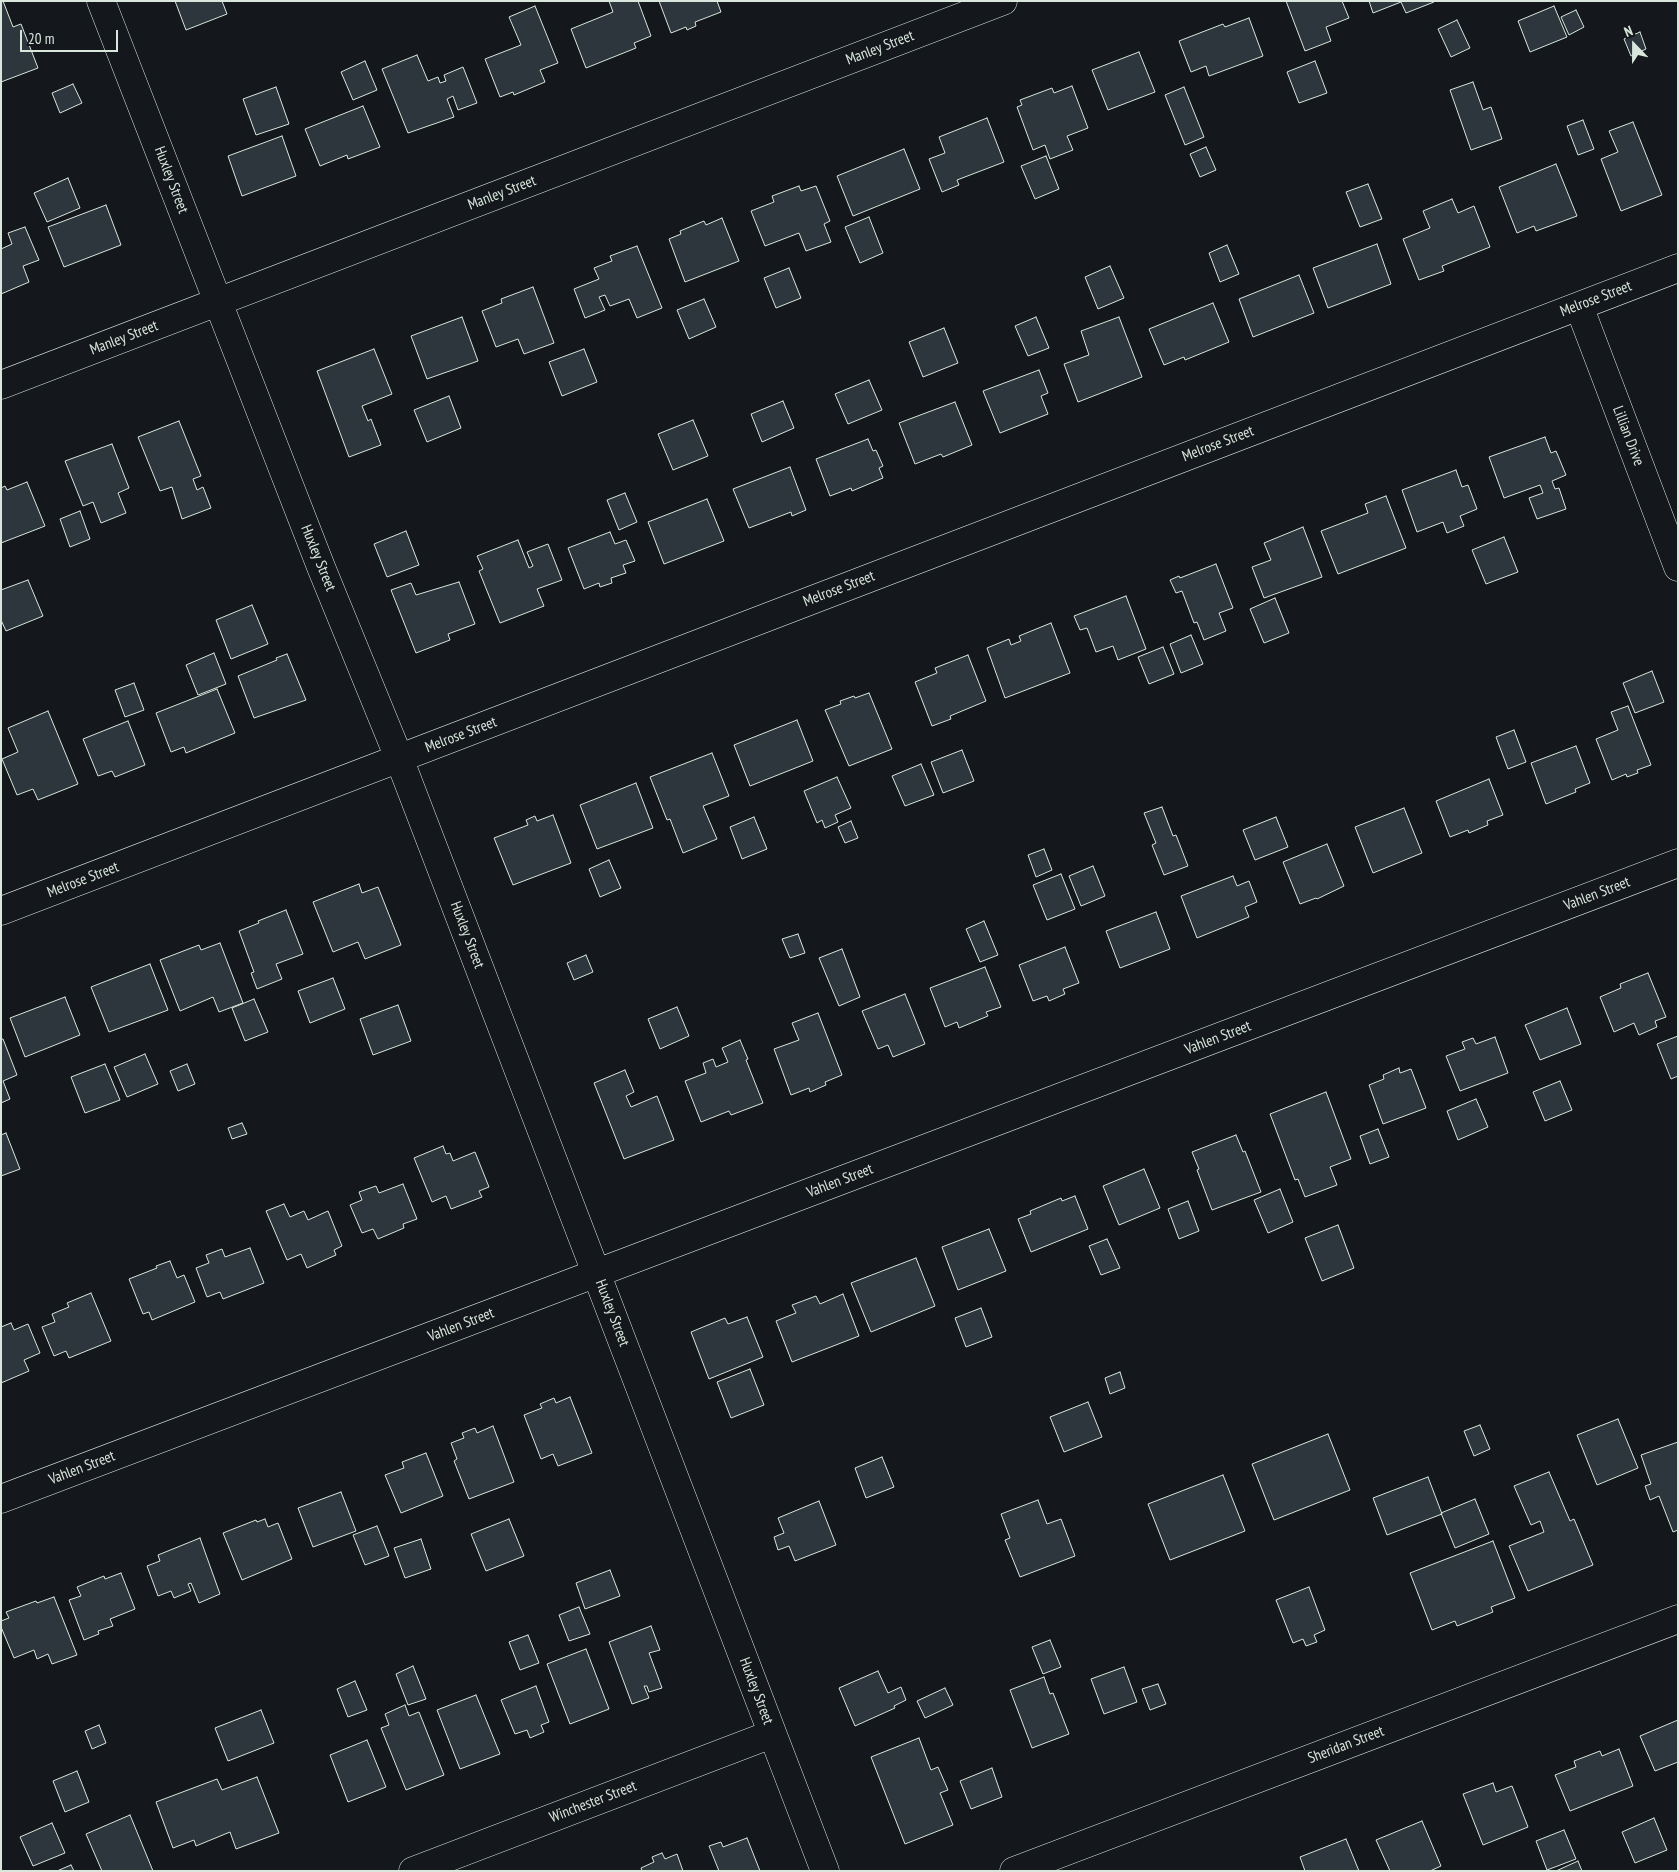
<!DOCTYPE html>
<html>
<head>
<meta charset="utf-8">
<style>
  body { margin:0 }
  #map { position:relative; width:1679px; height:1872px; overflow:hidden; background:#14181c; font-family:"PT Sans Narrow",sans-serif }
  canvas { display:block }
  .frame { position:absolute; inset:0; border:2px solid #d8e6dc; pointer-events:none }
  .north { position:absolute; left:1609px; top:20px; width:50px; height:50px; -webkit-text-stroke:4px #14181c; paint-order:stroke; rotate:338deg; font-size:14px; font-weight:700; line-height:20px; text-align:center; color:#d8e6dc }
  .north::after { content:''; display:block; margin:auto; width:18px; height:22px; background:#d8e6dc; clip-path:polygon(50% 0,100% 100%,50% 72%,0 100%) }
  .scale { position:absolute; left:20px; top:30px; width:98px; height:22px; box-sizing:border-box; border:2px solid #d8e6dc; border-top:0; padding-left:6px; font-size:15px; line-height:18px; white-space:nowrap; color:#d8e6dc; -webkit-text-stroke:4px #14181c; paint-order:stroke }
</style>
</head>
<body>
<div id="map">
<canvas width="1679" height="1872"></canvas>
<div class="frame"></div>
<div class="north">N</div>
<div class="scale">20 m</div>
</div>
<script>
const context = document.querySelector('canvas').getContext('2d');
context.lineJoin = 'round';
function fill(path, color) {
  context.fillStyle = color;
  context.fill(path, 'evenodd');
}
function shape(rows) {
  const path = new Path2D();
  for (const r of rows) {
    path.moveTo(r[0], r[1]);
    for (let i = 2; i < r.length; i += 2) path.lineTo(r[i], r[i + 1]);
  }
  return path;
}
function trace(path, color, width, dash) {
  context.strokeStyle = color;
  context.lineWidth = width;
  context.lineCap = dash ? 'butt' : 'round';
  context.setLineDash(dash || []);
  context.stroke(path);
}
function write(font, color, halo, rows, align = 'center') {
  context.font = font + ' "PT Sans Narrow",sans-serif';
  context.lineWidth = 4;
  context.setLineDash([]);
  context.textBaseline = 'middle';
  context.strokeStyle = halo;
  context.fillStyle = color;
  for (const [text, x, y, turn = 0] of rows) {
    context.save();
    context.translate(x, y);
    context.rotate((+turn || 0) * Math.PI / 180);
    context.textAlign = isNaN(turn) ? turn : align;
    if (halo) context.strokeText(text, 0, 0);
    context.fillText(text, 0, 0);
    context.restore();
  }
}
const building = shape([
  [1,1,3,1,13,27,21,24,38,68,1,82,1,1],
  [175,1,222,1,227,14,186,30,175,1],
  [609,1,638,1,651,36,634,43,636,48,586,68,571,29,613,12,609,1],
  [659,1,717,1,721,12,695,22,696,26,687,30,686,27,671,33,659,1],
  [1286,1,1342,1,1349,18,1326,27,1331,41,1305,51,1286,1],
  [1369,1,1434,1,1434,2,1406,13,1401,2,1373,13,1369,1],
  [535,6,558,63,540,70,545,82,514,95,513,92,500,97,485,59,521,45,509,17,535,6],
  [1554,6,1567,37,1530,52,1518,21,1554,6],
  [1576,10,1584,27,1569,35,1561,17,1576,10],
  [1249,18,1263,56,1209,76,1206,66,1191,72,1179,41,1223,24,1225,27,1249,18],
  [1457,20,1470,48,1451,57,1438,29,1457,20],
  [1640,32,1646,49,1631,56,1624,39,1640,32],
  [1139,52,1155,92,1108,110,1092,70,1139,52],
  [417,55,428,81,438,77,440,83,446,81,444,75,463,67,477,103,458,110,453,96,447,99,454,117,408,133,382,69,417,55],
  [365,61,377,90,353,100,341,72,365,61],
  [1315,61,1327,93,1299,103,1287,72,1315,61],
  [1473,82,1483,110,1491,107,1502,139,1471,150,1450,90,1473,82],
  [73,84,82,103,60,113,52,93,73,84],
  [1072,86,1088,128,1067,136,1073,150,1050,159,1045,145,1033,150,1017,107,1022,105,1020,100,1052,88,1054,93,1072,86],
  [276,87,289,124,256,135,243,99,276,87],
  [1184,87,1204,137,1185,145,1165,95,1184,87],
  [363,106,380,147,348,159,347,155,320,166,305,129,363,106],
  [987,118,1004,162,957,180,959,185,942,192,929,159,945,153,939,137,987,118],
  [1583,120,1594,149,1578,155,1567,126,1583,120],
  [1633,122,1662,195,1621,211,1601,159,1618,152,1609,131,1633,122],
  [282,136,296,176,242,196,228,156,282,136],
  [1206,147,1216,170,1200,177,1190,154,1206,147],
  [904,149,920,189,853,216,837,176,904,149],
  [1046,156,1059,189,1035,199,1021,166,1046,156],
  [1556,164,1577,216,1536,231,1534,226,1517,233,1499,187,1556,164],
  [68,178,80,208,47,222,34,193,68,178],
  [1368,184,1382,219,1360,227,1346,192,1368,184],
  [799,186,801,191,816,186,830,221,824,224,831,242,806,251,799,233,765,246,751,211,774,202,772,196,799,186],
  [1452,199,1458,213,1474,206,1490,247,1442,266,1444,271,1419,280,1403,239,1430,228,1423,211,1452,199],
  [106,205,121,245,64,267,48,227,106,205],
  [869,217,883,253,860,263,845,227,869,217],
  [722,218,739,261,685,282,669,239,681,234,680,231,704,221,706,225,722,218],
  [25,227,39,260,23,266,29,282,1,294,1,249,12,244,8,233,25,227],
  [1377,244,1391,284,1328,308,1313,268,1377,244],
  [1227,245,1239,274,1220,282,1209,253,1227,245],
  [637,246,662,308,637,318,629,299,610,306,605,295,599,297,605,310,585,318,574,289,599,279,594,268,612,261,610,256,637,246],
  [1110,266,1124,298,1098,309,1085,277,1110,266],
  [789,268,801,298,776,308,764,278,789,268],
  [1299,275,1314,313,1253,337,1239,299,1299,275],
  [533,287,554,343,524,354,518,339,496,347,482,311,502,303,501,299,533,287],
  [704,299,716,327,689,339,677,310,704,299],
  [1213,303,1229,342,1185,360,1184,357,1164,365,1149,329,1213,303],
  [462,317,478,361,427,379,411,336,462,317],
  [1036,317,1049,348,1028,356,1015,326,1036,317],
  [1119,317,1142,377,1078,402,1064,364,1089,355,1081,331,1119,317],
  [944,328,958,363,923,377,909,342,944,328],
  [374,349,392,394,362,406,368,421,371,419,381,445,349,457,317,371,374,349],
  [584,349,597,382,562,396,549,362,584,349],
  [1039,370,1048,393,1041,396,1048,414,1000,433,983,391,1039,370],
  [869,380,882,410,848,424,835,394,869,380],
  [449,396,461,428,427,442,414,410,449,396],
  [783,401,794,428,762,442,751,414,783,401],
  [955,402,972,445,943,457,941,454,915,464,899,423,955,402],
  [693,420,708,456,673,470,658,434,693,420],
  [179,421,201,476,193,479,197,490,203,487,211,508,182,519,172,487,160,491,138,437,179,421],
  [1545,437,1551,453,1556,451,1566,475,1552,481,1555,489,1559,488,1566,509,1537,519,1529,498,1543,493,1540,485,1504,498,1489,457,1545,437],
  [868,439,873,451,876,450,883,466,879,468,883,478,852,491,851,488,830,496,816,459,868,439],
  [112,444,129,488,118,493,126,513,101,523,93,502,83,506,65,461,112,444],
  [790,467,806,510,792,516,791,512,749,528,733,489,790,467],
  [1456,470,1462,487,1468,485,1477,509,1460,516,1464,526,1447,533,1443,522,1417,532,1402,490,1456,470],
  [27,482,45,526,1,543,1,488,5,486,7,490,27,482],
  [625,493,637,522,619,530,607,500,625,493],
  [1386,496,1406,548,1338,574,1321,531,1368,513,1365,504,1386,496],
  [707,499,724,541,664,564,648,522,707,499],
  [80,511,90,539,70,547,60,519,80,511],
  [1303,527,1322,577,1264,598,1252,567,1271,560,1264,543,1303,527],
  [406,531,419,565,387,577,374,544,406,531],
  [610,532,615,544,626,540,635,561,623,565,626,573,611,578,612,583,600,587,599,583,584,589,568,548,610,532],
  [1504,537,1518,572,1486,584,1472,550,1504,537],
  [518,540,529,568,533,566,527,552,548,544,562,580,537,589,544,606,500,623,479,571,483,569,477,556,518,540],
  [1216,564,1233,608,1219,613,1226,631,1204,640,1197,622,1194,623,1182,591,1176,593,1170,580,1179,576,1180,578,1216,564],
  [28,580,43,616,6,631,1,620,1,590,28,580],
  [459,582,475,624,448,634,450,640,416,653,391,590,411,583,416,595,459,582],
  [1126,596,1146,649,1118,660,1113,646,1096,652,1087,628,1080,630,1074,616,1126,596],
  [1275,598,1289,633,1264,643,1250,609,1275,598],
  [252,605,268,644,231,659,216,620,252,605],
  [1051,623,1070,673,1005,698,987,648,1009,639,1011,645,1021,641,1019,636,1051,623],
  [1191,635,1203,664,1181,673,1170,644,1191,635],
  [1163,647,1174,674,1149,684,1138,657,1163,647],
  [214,653,226,684,198,695,186,665,214,653],
  [287,654,306,700,254,718,238,676,277,660,276,658,287,654],
  [968,655,986,701,950,716,951,719,932,726,915,682,937,673,935,668,968,655],
  [1652,671,1664,702,1635,713,1623,683,1652,671],
  [134,683,144,710,125,717,115,690,134,683],
  [217,689,235,733,186,753,184,747,171,752,156,713,217,689],
  [869,693,892,749,849,766,825,710,841,704,840,701,854,696,855,698,869,693],
  [1628,706,1651,765,1637,770,1638,773,1627,777,1626,774,1612,780,1596,739,1618,730,1611,712,1628,706],
  [48,711,78,784,38,800,33,789,17,795,2,759,18,752,8,728,48,711],
  [797,720,813,761,750,786,734,745,797,720],
  [128,721,145,765,115,777,112,771,98,776,83,739,128,721],
  [1514,730,1526,762,1508,769,1496,737,1514,730],
  [1576,746,1590,783,1575,789,1576,792,1546,804,1531,763,1576,746],
  [962,750,974,781,943,793,931,762,962,750],
  [712,753,729,796,703,806,717,839,683,853,670,819,667,820,650,777,712,753],
  [921,764,934,795,905,806,892,776,921,764],
  [837,777,851,808,835,815,838,822,825,828,822,820,817,823,804,791,837,777],
  [1489,779,1503,815,1487,821,1488,825,1469,833,1468,830,1450,837,1436,801,1489,779],
  [636,783,653,828,597,849,580,805,636,783],
  [1162,807,1173,836,1176,835,1188,866,1164,875,1152,845,1156,843,1144,813,1162,807],
  [1404,808,1422,853,1373,873,1355,827,1404,808],
  [553,815,571,863,513,885,494,838,528,825,526,820,535,816,537,821,553,815],
  [754,817,767,849,742,859,730,827,754,817],
  [1276,817,1288,847,1255,860,1243,830,1276,817],
  [851,821,858,838,845,843,838,827,851,821],
  [1327,844,1344,886,1317,899,1316,898,1300,904,1283,862,1327,844],
  [1044,849,1052,870,1036,877,1028,855,1044,849],
  [609,860,621,888,600,897,589,869,609,860],
  [1093,866,1105,896,1081,906,1069,876,1093,866],
  [1061,874,1075,909,1047,920,1033,885,1061,874],
  [1233,876,1237,886,1249,881,1257,902,1245,907,1249,917,1197,938,1181,896,1233,876],
  [359,884,362,893,378,887,401,945,365,959,358,942,333,952,313,902,359,884],
  [286,910,303,954,276,964,282,979,257,989,251,973,254,972,239,931,259,923,258,921,286,910],
  [1156,912,1170,949,1120,968,1106,931,1156,912],
  [984,921,998,955,980,962,966,929,984,921],
  [798,934,805,953,790,958,782,939,798,934],
  [220,943,243,1003,219,1012,213,997,180,1011,160,960,199,945,201,950,220,943],
  [1065,947,1079,983,1063,989,1065,994,1049,1001,1047,996,1033,1001,1019,965,1065,947],
  [842,949,860,997,839,1006,819,958,842,949],
  [586,955,593,972,574,980,567,963,586,955],
  [150,964,168,1010,109,1032,91,987,150,964],
  [985,967,1001,1007,986,1012,988,1016,959,1028,957,1022,945,1027,930,988,985,967],
  [1648,973,1666,1017,1655,1021,1657,1027,1639,1035,1634,1023,1614,1032,1600,997,1621,988,1620,984,1648,973],
  [333,978,345,1009,310,1023,298,991,333,978],
  [905,994,925,1044,893,1057,888,1045,878,1049,862,1011,905,994],
  [65,997,80,1035,25,1057,10,1018,65,997],
  [254,999,268,1032,245,1041,232,1008,254,999],
  [398,1005,411,1041,373,1055,360,1019,398,1005],
  [677,1007,689,1036,660,1049,648,1019,677,1007],
  [1567,1008,1581,1044,1540,1060,1525,1025,1567,1008],
  [818,1013,842,1075,825,1082,826,1085,810,1092,809,1088,791,1095,774,1049,799,1040,792,1023,818,1013],
  [1678,1036,1678,1076,1671,1079,1657,1044,1678,1036],
  [1495,1037,1508,1073,1460,1091,1446,1056,1465,1049,1462,1042,1473,1038,1476,1044,1495,1037],
  [1,1039,3,1039,17,1075,3,1081,10,1099,1,1103,1,1039],
  [740,1040,748,1059,746,1060,763,1103,731,1115,729,1111,701,1122,685,1081,706,1073,703,1063,713,1059,716,1067,728,1062,722,1048,740,1040],
  [145,1054,158,1084,127,1097,114,1067,145,1054],
  [105,1064,120,1100,85,1113,71,1077,105,1064],
  [187,1064,195,1084,178,1091,170,1071,187,1064],
  [1399,1068,1400,1073,1411,1069,1426,1108,1383,1124,1369,1085,1384,1079,1383,1075,1399,1068],
  [625,1070,634,1092,626,1096,631,1107,657,1096,674,1140,624,1159,594,1083,625,1070],
  [1560,1081,1572,1110,1545,1121,1533,1092,1560,1081],
  [1326,1092,1351,1159,1330,1167,1337,1185,1305,1197,1298,1179,1295,1180,1270,1114,1326,1092],
  [1476,1099,1488,1127,1458,1140,1447,1111,1476,1099],
  [242,1123,247,1134,232,1139,228,1128,242,1123],
  [1378,1129,1389,1157,1370,1164,1360,1136,1378,1129],
  [6,1133,20,1169,1,1176,1,1135,6,1133],
  [1236,1135,1243,1152,1245,1151,1261,1192,1212,1210,1197,1170,1199,1169,1192,1152,1236,1135],
  [443,1146,446,1154,450,1153,453,1161,475,1152,489,1187,479,1191,482,1197,451,1209,446,1196,432,1202,414,1158,443,1146],
  [1144,1169,1160,1208,1119,1225,1103,1186,1144,1169],
  [403,1184,417,1219,403,1224,404,1228,378,1239,373,1229,362,1233,350,1205,362,1200,359,1192,376,1186,379,1193,403,1184],
  [1280,1189,1293,1222,1268,1233,1254,1200,1280,1189],
  [1075,1196,1088,1229,1031,1252,1018,1219,1031,1214,1030,1211,1061,1198,1062,1201,1075,1196],
  [1188,1201,1199,1231,1179,1239,1168,1209,1188,1201],
  [284,1204,290,1217,304,1211,308,1220,328,1211,342,1246,334,1250,336,1255,307,1268,301,1254,287,1260,266,1211,284,1204],
  [1338,1225,1354,1268,1322,1281,1305,1238,1338,1225],
  [989,1229,1006,1271,958,1290,942,1247,989,1229],
  [1107,1239,1120,1268,1101,1275,1089,1246,1107,1239],
  [250,1248,264,1283,223,1299,220,1292,207,1297,196,1268,209,1263,206,1255,222,1249,225,1257,250,1248],
  [916,1258,935,1306,871,1332,851,1283,916,1258],
  [170,1261,177,1278,184,1275,195,1302,152,1320,149,1312,143,1314,129,1279,157,1268,156,1266,170,1261],
  [91,1293,111,1341,69,1358,66,1351,54,1356,42,1327,55,1322,52,1314,69,1307,67,1303,91,1293],
  [843,1294,859,1336,792,1362,776,1321,796,1313,792,1305,816,1296,820,1304,843,1294],
  [981,1308,992,1337,966,1347,955,1318,981,1308],
  [747,1317,763,1357,709,1379,691,1332,725,1318,728,1324,747,1317],
  [11,1323,14,1330,28,1324,40,1353,24,1360,29,1371,1,1383,1,1327,11,1323],
  [750,1369,764,1405,731,1418,717,1382,750,1369],
  [1120,1372,1125,1388,1110,1394,1105,1378,1120,1372],
  [570,1397,592,1453,558,1466,553,1454,541,1459,524,1415,542,1408,540,1404,554,1398,556,1403,570,1397],
  [1088,1402,1102,1437,1064,1452,1050,1417,1088,1402],
  [1618,1419,1638,1468,1597,1485,1577,1435,1618,1419],
  [1480,1425,1490,1449,1474,1456,1464,1431,1480,1425],
  [493,1426,514,1482,469,1499,454,1461,457,1459,451,1443,464,1438,462,1433,475,1428,477,1433,493,1426],
  [1328,1434,1350,1490,1274,1520,1252,1464,1328,1434],
  [1678,1442,1678,1530,1673,1532,1659,1496,1650,1500,1645,1486,1651,1484,1641,1455,1678,1442],
  [426,1453,443,1496,401,1513,385,1475,404,1468,402,1462,426,1453],
  [882,1457,894,1487,866,1498,855,1468,882,1457],
  [1549,1472,1570,1521,1574,1519,1593,1565,1528,1591,1509,1546,1544,1532,1540,1521,1531,1525,1514,1486,1549,1472],
  [1223,1475,1245,1531,1170,1560,1148,1504,1223,1475],
  [1428,1477,1442,1514,1387,1535,1373,1498,1428,1477],
  [341,1492,356,1531,313,1547,298,1508,341,1492],
  [1475,1499,1489,1534,1455,1548,1441,1513,1475,1499],
  [1038,1500,1047,1524,1061,1519,1075,1556,1020,1577,1005,1540,1010,1538,1001,1514,1038,1500],
  [819,1501,836,1545,795,1561,789,1546,778,1550,774,1537,784,1533,778,1518,819,1501],
  [265,1519,268,1527,278,1523,292,1559,242,1580,223,1533,256,1520,257,1522,265,1519],
  [509,1519,524,1556,486,1571,471,1534,509,1519],
  [377,1526,389,1556,365,1565,353,1535,377,1526],
  [200,1538,220,1594,199,1603,191,1583,188,1584,191,1591,174,1598,171,1591,158,1596,147,1566,160,1561,158,1555,200,1538],
  [421,1539,431,1569,405,1578,394,1548,421,1539],
  [1493,1541,1515,1598,1491,1607,1493,1612,1457,1626,1455,1621,1432,1630,1410,1573,1493,1541],
  [610,1570,620,1596,585,1609,576,1583,610,1570],
  [121,1573,135,1609,110,1619,113,1626,98,1631,99,1634,84,1640,69,1600,81,1596,77,1587,104,1576,105,1579,121,1573],
  [1309,1587,1325,1630,1314,1635,1317,1642,1306,1646,1303,1639,1293,1643,1276,1600,1309,1587],
  [54,1597,77,1655,52,1664,48,1654,37,1659,34,1650,14,1658,1,1627,1,1621,9,1618,6,1612,36,1601,37,1603,54,1597],
  [579,1607,590,1634,569,1641,559,1615,579,1607],
  [651,1626,660,1650,649,1653,662,1688,649,1692,647,1686,644,1686,649,1698,632,1704,609,1642,651,1626],
  [528,1635,539,1663,520,1670,509,1642,528,1635],
  [1050,1640,1061,1667,1043,1674,1032,1647,1050,1640],
  [586,1649,609,1709,570,1724,547,1664,586,1649],
  [413,1666,426,1699,408,1705,396,1674,413,1666],
  [1124,1667,1137,1702,1104,1714,1091,1679,1124,1667],
  [878,1671,888,1693,901,1687,906,1700,894,1706,895,1708,855,1726,839,1688,878,1671],
  [1044,1677,1050,1694,1053,1693,1069,1734,1032,1748,1010,1690,1044,1677],
  [355,1681,367,1710,348,1717,337,1689,355,1681],
  [1158,1684,1166,1704,1150,1710,1142,1689,1158,1684],
  [536,1686,549,1722,541,1725,544,1732,530,1738,527,1730,515,1734,501,1700,536,1686],
  [945,1688,953,1705,925,1718,917,1701,945,1688],
  [476,1695,500,1754,460,1769,437,1710,476,1695],
  [405,1705,409,1716,419,1712,444,1775,406,1790,381,1728,389,1725,385,1714,405,1705],
  [261,1710,274,1743,228,1761,215,1728,261,1710],
  [1678,1720,1678,1762,1655,1771,1640,1736,1678,1720],
  [99,1725,106,1743,92,1749,85,1731,99,1725],
  [919,1738,931,1770,938,1767,948,1790,940,1793,953,1825,905,1844,871,1757,919,1738],
  [367,1740,386,1787,348,1802,330,1755,367,1740],
  [1619,1749,1633,1786,1570,1811,1555,1775,1576,1767,1574,1761,1600,1751,1602,1756,1619,1749],
  [992,1768,1002,1797,971,1809,960,1781,992,1768],
  [77,1771,89,1802,65,1812,53,1781,77,1771],
  [257,1777,279,1833,236,1849,230,1832,196,1846,194,1840,173,1848,156,1802,217,1779,222,1790,257,1777],
  [1493,1783,1496,1792,1512,1786,1528,1827,1483,1845,1463,1794,1493,1783],
  [130,1815,153,1871,102,1871,86,1834,130,1815],
  [1654,1818,1667,1850,1635,1863,1622,1832,1654,1818],
  [1422,1821,1441,1866,1430,1871,1390,1871,1376,1840,1422,1821],
  [52,1823,65,1853,33,1866,20,1837,52,1823],
  [1564,1830,1576,1859,1547,1870,1536,1841,1564,1830],
  [747,1838,760,1871,719,1871,709,1846,721,1842,723,1847,747,1838],
  [1346,1839,1359,1871,1305,1871,1300,1857,1346,1839],
  [662,1853,665,1859,677,1854,683,1871,642,1871,641,1868,654,1862,652,1857,662,1853],
  [1578,1861,1582,1871,1556,1871,1578,1861],
  [71,1865,74,1871,57,1871,71,1865]
]);
fill(building, '#2c363c');
trace(building, '#d8e6dc', 1);
const minor = shape([
  [101,1,321,567,399,758,825,1871],
  [1579,306,1678,567],
  [1,385,1003,1],
  [1,911,1678,268],
  [1,1499,1678,863],
  [413,1871,772,1734],
  [1014,1871,1678,1619]
]);
trace(minor, '#d8e6dc', 29);
trace(minor, '#14181c', 28);
write('15px', '#d8e6dc', '#14181c', [
  ["Manley Street",880,48,-21],
  ["Huxley Street",171,180,69],
  ["Manley Street",502,193,-21],
  ["Melrose Street",1596,299,-21],
  ["Manley Street",124,338,-21],
  ["Lillian Drive",1628,436,69],
  ["Melrose Street",1218,444,-21],
  ["Huxley Street",318,558,68],
  ["Melrose Street",839,589,-21],
  ["Melrose Street",461,735,-21],
  ["Melrose Street",83,880,-21],
  ["Vahlen Street",1597,894,-21],
  ["Huxley Street",467,935,69],
  ["Vahlen Street",1218,1038,-21],
  ["Vahlen Street",840,1181,-21],
  ["Huxley Street",612,1313,69],
  ["Vahlen Street",461,1325,-21],
  ["Vahlen Street",82,1468,-21],
  ["Huxley Street",756,1691,69],
  ["Sheridan Street",1346,1745,-21],
  ["Winchester Street",593,1802,-21]
]);
</script>
</body>
</html>
